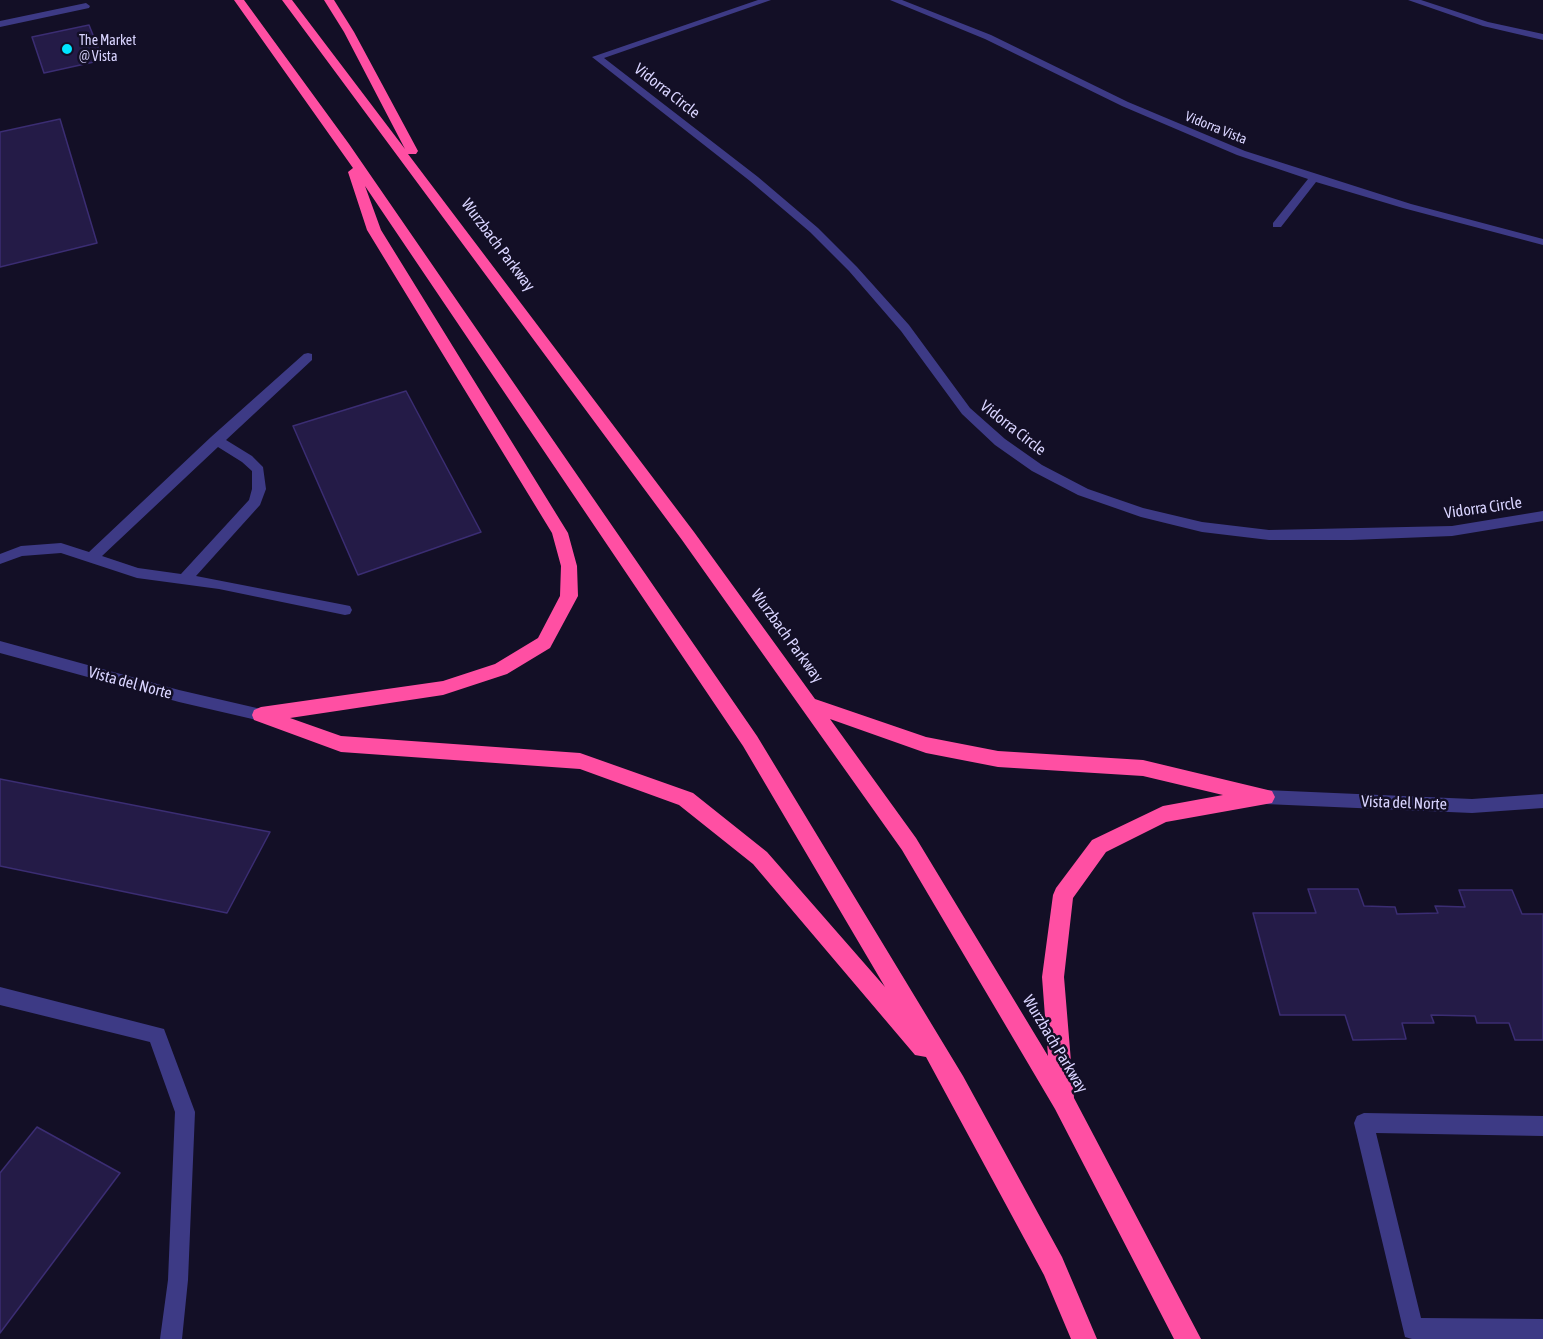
<!DOCTYPE html>
<html>
<head>
<meta charset="utf-8">
<style>
  body { margin:0 }
  canvas { display:block; background:#130f26 }
</style>
</head>
<body>
<canvas width="1543" height="1339"></canvas>
<script>
const context = document.querySelector('canvas').getContext('2d');
context.lineJoin = 'round';
function fill(path, color) {
  context.fillStyle = color;
  context.fill(path, 'evenodd');
}
function shape(rows) {
  const path = new Path2D();
  for (const r of rows) {
    path.moveTo(r[0], r[1]);
    for (let i = 2; i < r.length; i += 2) path.lineTo(r[i], r[i + 1]);
  }
  return path;
}
function trace(path, color, width, dash) {
  context.strokeStyle = color;
  context.lineWidth = width;
  context.lineCap = dash ? 'butt' : 'round';
  context.setLineDash(dash || []);
  context.stroke(path);
}
function write(font, color, halo, rows, align = 'center') {
  context.font = font + ' "Asap Condensed",sans-serif';
  context.lineWidth = 5;
  context.setLineDash([]);
  context.textBaseline = 'middle';
  context.strokeStyle = halo;
  context.fillStyle = color;
  for (const [text, x, y, turn = 0] of rows) {
    context.save();
    context.translate(x, y);
    context.rotate((+turn || 0) * Math.PI / 180);
    context.textAlign = isNaN(turn) ? turn : align;
    if (halo) context.strokeText(text, 0, 0);
    context.fillText(text, 0, 0);
    context.restore();
  }
}
const building = shape([
  [89,25,103,60,44,73,32,37,89,25],
  [60,119,97,243,0,267,0,132,60,119],
  [406,391,481,532,358,575,293,426,406,391],
  [0,779,270,832,227,913,0,866,0,779],
  [1308,889,1358,889,1364,906,1395,907,1397,914,1438,913,1435,906,1465,907,1459,890,1512,890,1522,914,1543,914,1543,1040,1515,1040,1509,1023,1477,1023,1475,1016,1431,1015,1434,1023,1402,1023,1406,1039,1353,1040,1345,1015,1280,1015,1253,913,1316,913,1308,889],
  [37,1127,120,1173,0,1333,0,1173,37,1127]
]);
fill(building, '#241b47');
trace(building, '#3b2d73', 1.5);
fill(shape([
  [758,0,771,0,604,58,758,177,818,228,857,267,909,325,970,408,1005,439,1042,465,1088,489,1143,508,1202,522,1269,530,1452,526,1543,511,1543,521,1452,536,1351,540,1269,540,1202,532,1141,517,1078,495,1032,471,995,445,962,414,901,331,849,271,810,232,750,181,592,57,758,0],
  [890,0,902,0,991,35,1128,102,1245,151,1411,204,1543,239,1543,245,1403,208,1316,182,1281,227,1273,227,1273,223,1308,179,1237,155,1122,106,985,39,890,0],
  [1408,0,1421,0,1488,22,1543,34,1543,40,1483,26,1408,0],
  [86,3,90,6,89,8,0,27,0,21,86,3],
  [308,353,312,354,312,360,226,440,252,456,263,467,266,489,260,505,196,576,345,605,350,606,352,610,350,614,345,615,219,589,137,578,61,553,22,556,0,564,0,554,21,546,61,543,89,552,211,437,304,354,308,353],
  [218,447,242,462,252,471,252,489,249,500,181,574,138,568,102,556,218,447],
  [0,641,179,690,261,709,266,711,269,715,266,719,261,721,179,702,0,653,0,641],
  [1265,790,1472,799,1543,794,1543,808,1472,813,1265,804,1259,802,1257,797,1259,792,1265,790],
  [0,987,164,1029,195,1112,188,1280,182,1339,160,1339,168,1280,175,1112,150,1042,0,1005,0,987],
  [1364,1113,1543,1116,1543,1136,1376,1133,1421,1318,1543,1319,1543,1339,1412,1339,1405,1337,1354,1123,1357,1116,1364,1113]
]), '#3d3a85');
fill(shape([
  [234,0,244,0,349,144,757,736,963,1076,1062,1257,1097,1339,1071,1339,1044,1275,926,1057,915,1055,753,864,679,805,580,769,341,752,254,720,252,715,254,710,261,707,443,681,495,664,538,638,560,596,561,566,552,533,367,230,348,172,353,168,234,0],
  [365,186,743,746,885,987,767,852,693,793,580,753,341,736,290,718,443,695,507,674,550,648,578,596,577,566,568,533,381,230,365,186],
  [282,0,292,0,405,149,344,32,324,0,334,0,354,32,418,151,416,154,408,154,694,532,815,699,926,737,998,751,1143,760,1272,791,1275,797,1272,803,1166,822,1106,852,1073,898,1064,977,1074,1098,1201,1339,1174,1339,1055,1109,902,850,682,540,282,0],
  [830,719,926,753,998,767,1143,776,1223,795,1163,806,1092,840,1056,888,1053,895,1042,977,1048,1056,916,838,830,719]
]), '#ff4fa3');
for (const [x, y, r, color] of [
  [67,49,6,"#00e5ff"]
]) {
  const dot = new Path2D();
  dot.arc(x, y, r, 0, 2 * Math.PI);
  context.fillStyle = color;
  context.fill(dot);
  trace(dot, '#130f26', 2);
}
write('14px', '#d9d4ff', '#130f26', [
  ["The Market",79,41],
  ["@ Vista",79,57]
], 'left');
write('14px', '#d9d4ff', '#130f26', [
  ["Vidorra Vista",1216,128,22]
]);
write('16px', '#d9d4ff', '#130f26', [
  ["Vidorra Circle",667,91,38],
  ["Wurzbach Parkway",498,245,53],
  ["Vidorra Circle",1013,428,38],
  ["Vidorra Circle",1483,508,-8],
  ["Wurzbach Parkway",787,636,54],
  ["Vista del Norte",130,683,15],
  ["Vista del Norte",1404,803,2],
  ["Wurzbach Parkway",1055,1044,59]
]);
</script>
</body>
</html>
